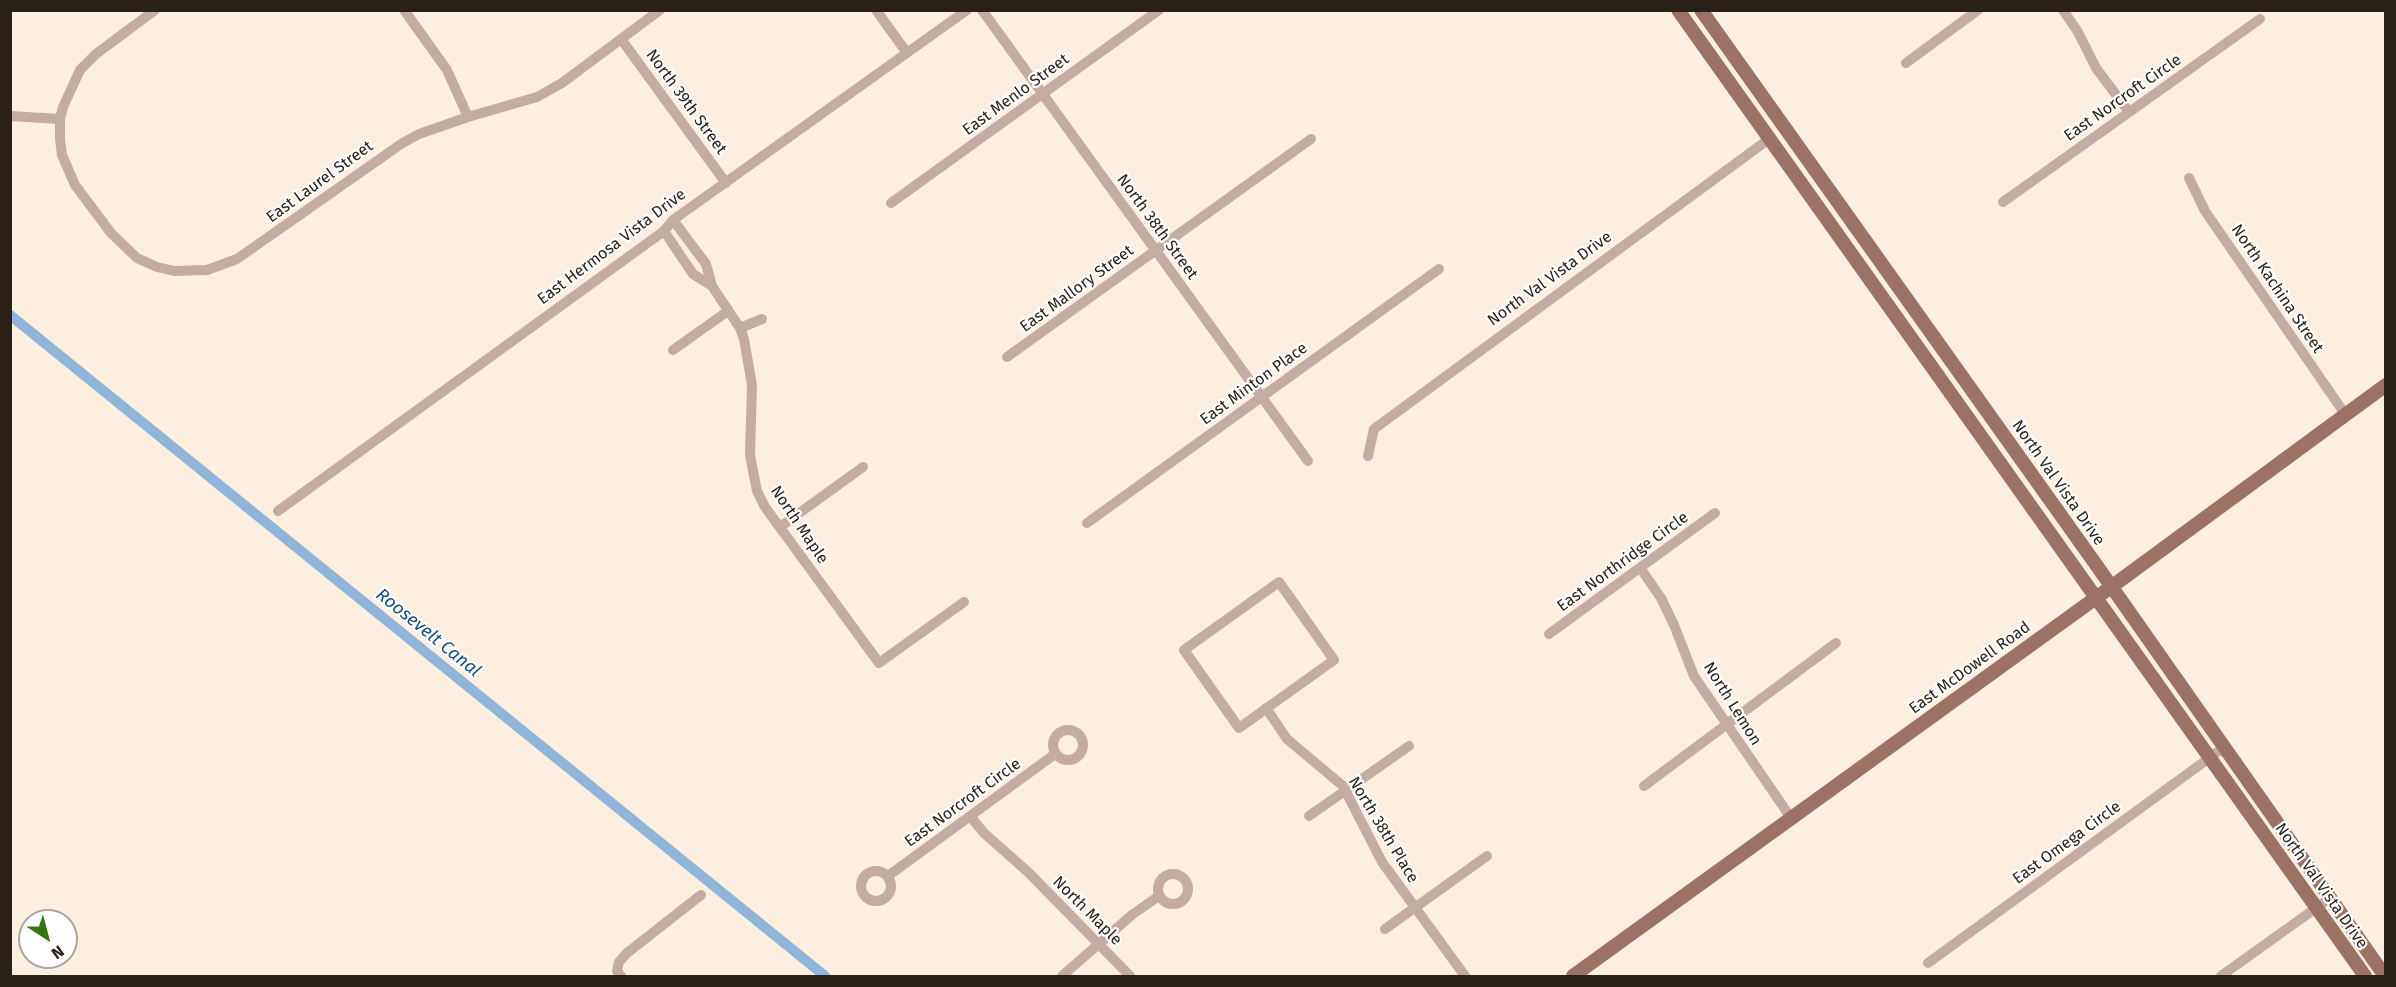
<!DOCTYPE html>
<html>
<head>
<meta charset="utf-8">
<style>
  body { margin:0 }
  #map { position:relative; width:2396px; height:987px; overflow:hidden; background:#fdefe0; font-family:"Fira Sans",sans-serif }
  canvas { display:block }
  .frame { position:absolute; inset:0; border:12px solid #292118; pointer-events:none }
  .north { position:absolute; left:18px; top:909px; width:60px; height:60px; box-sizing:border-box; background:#fff; border:2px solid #a9a6a3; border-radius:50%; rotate:144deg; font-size:16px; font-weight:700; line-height:24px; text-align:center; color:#292118 }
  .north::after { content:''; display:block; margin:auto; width:21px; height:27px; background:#347614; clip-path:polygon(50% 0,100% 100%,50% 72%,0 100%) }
</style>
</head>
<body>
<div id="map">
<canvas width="2396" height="987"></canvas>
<div class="frame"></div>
<div class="north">N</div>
</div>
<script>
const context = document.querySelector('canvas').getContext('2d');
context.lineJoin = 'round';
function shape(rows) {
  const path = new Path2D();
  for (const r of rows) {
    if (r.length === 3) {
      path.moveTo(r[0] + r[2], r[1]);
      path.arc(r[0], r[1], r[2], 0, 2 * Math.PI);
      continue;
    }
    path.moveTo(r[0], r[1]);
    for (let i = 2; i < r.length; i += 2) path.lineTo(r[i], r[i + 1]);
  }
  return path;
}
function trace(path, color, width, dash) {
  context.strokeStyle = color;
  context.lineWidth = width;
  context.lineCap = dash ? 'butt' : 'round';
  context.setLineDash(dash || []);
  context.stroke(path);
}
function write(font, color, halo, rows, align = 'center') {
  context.font = font + ' "Fira Sans",sans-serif';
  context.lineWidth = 4.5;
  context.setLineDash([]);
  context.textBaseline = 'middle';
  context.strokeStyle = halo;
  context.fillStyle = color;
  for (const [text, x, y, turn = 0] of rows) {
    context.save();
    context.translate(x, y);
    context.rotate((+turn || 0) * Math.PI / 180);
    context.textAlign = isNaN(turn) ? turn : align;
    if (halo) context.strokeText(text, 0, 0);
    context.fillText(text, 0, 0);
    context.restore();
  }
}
trace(shape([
  [10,315,825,976]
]), '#90b5d9', 10);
trace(shape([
  [155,10,96,54,80,70,63,107,60,119,60,139,62,155,75,185,111,233,137,258,157,267,174,271,207,270,237,259,401,144,419,134,468,117,537,97,562,83,660,10],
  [404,10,447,70,468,117],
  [876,10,907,53],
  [982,10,1308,461],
  [2063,10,2078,32,2096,68,2129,112],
  [621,39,726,183],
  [1906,63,1978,10],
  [10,116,60,119],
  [2189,178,2205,211,2345,414],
  [2003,202,2260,19],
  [891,203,1159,10],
  [673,220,706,264,712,286,740,328,744,339,752,385,750,455,757,491,765,507,879,663,964,602],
  [664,231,693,274,712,286],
  [740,328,762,319],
  [673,350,728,311],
  [1007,357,1311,139],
  [1368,456,1374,429,1769,139],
  [278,511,664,231,673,220,967,10],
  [1087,523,1439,269],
  [780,527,863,467],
  [1641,569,1661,598,1674,625,1694,676,1791,818],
  [1279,582,1334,660,1239,728,1184,650,1279,582],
  [1549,634,1715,513],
  [1266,708,1287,739,1343,786,1382,862,1465,976],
  [1068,745,15],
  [1644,786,1836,643],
  [970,816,984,833,1029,873,1130,976],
  [1309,816,1409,746],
  [876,886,15],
  [1173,889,15],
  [888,876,1055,754],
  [1385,929,1487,856],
  [1928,963,2223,748],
  [621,976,617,971,619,962,627,953,701,895],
  [1062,976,1133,914,1159,896],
  [2221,976,2330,898]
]), '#c4aca4', 10);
trace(shape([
  [1678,10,2365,976],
  [1701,10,2097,566,2385,976],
  [1573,976,2122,579,2386,385]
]), '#9b7264', 14);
write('16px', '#292118', '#fff', [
  ["East Menlo Street",1016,95,-36],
  ["East Norcroft Circle",2123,98,-35],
  ["North 39th Street",686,102,54],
  ["East Laurel Street",320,182,-36],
  ["North 38th Street",1157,227,54],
  ["East Hermosa Vista Drive",612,247,-37],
  ["North Val Vista Drive",1550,279,-36],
  ["East Mallory Street",1077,289,-36],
  ["North Kachina Street",2277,289,56],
  ["East Minton Place",1254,384,-36],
  ["North Val Vista Drive",2058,483,55],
  ["North Maple",799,525,56],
  ["East Northridge Circle",1623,562,-36],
  ["East McDowell Road",1970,668,-36],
  ["North Lemon",1732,704,58],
  ["East Norcroft Circle",963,803,-36],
  ["North 38th Place",1383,830,59],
  ["East Omega Circle",2067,843,-36],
  ["North Val Vista Drive",2321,886,55],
  ["North Maple",1087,911,45]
]);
write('italic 18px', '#164e7c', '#fff', [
  ["Roosevelt Canal",428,633,39]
]);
</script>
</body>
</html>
